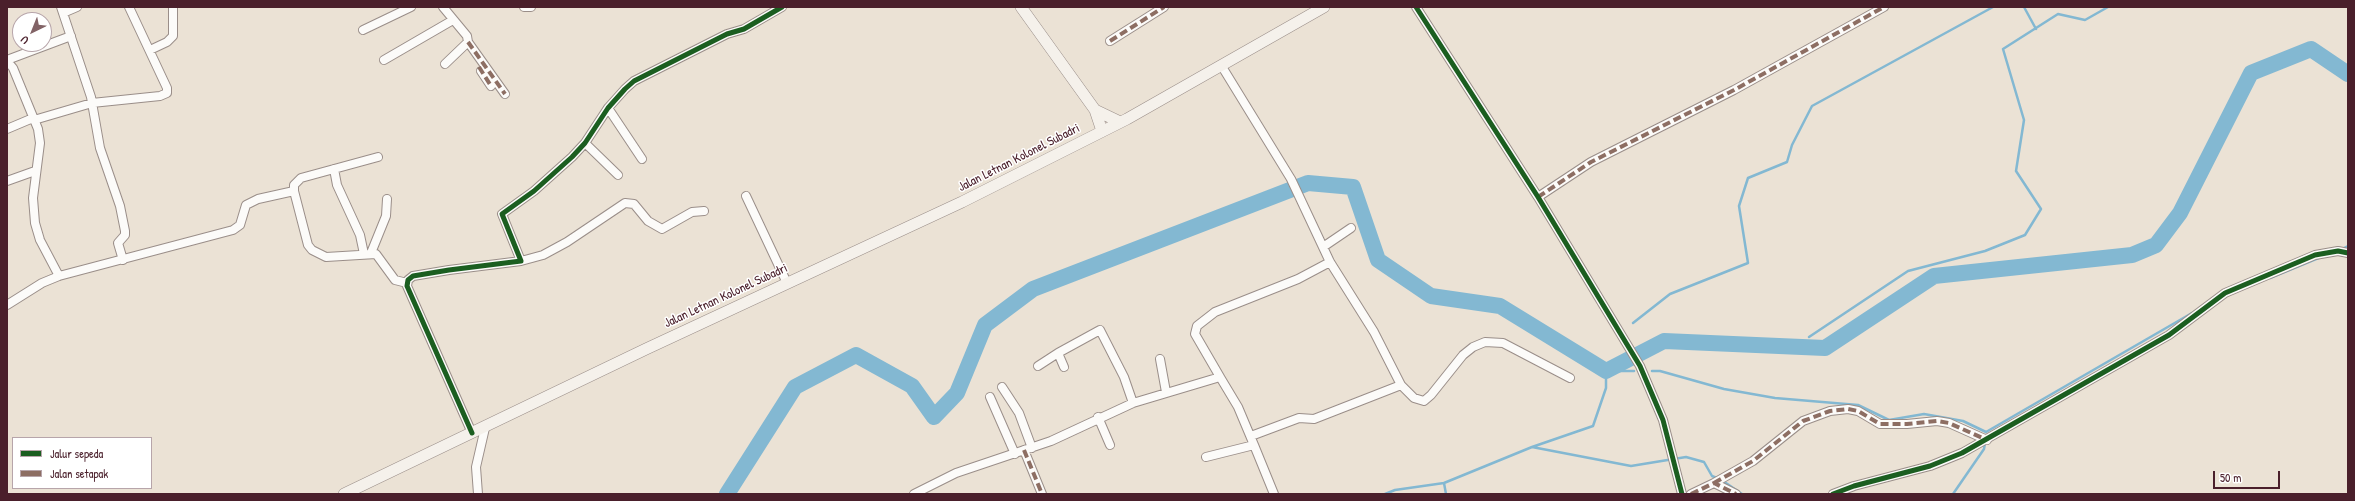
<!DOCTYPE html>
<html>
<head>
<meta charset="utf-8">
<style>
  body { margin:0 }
  #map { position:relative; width:2355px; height:501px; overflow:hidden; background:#ebe2d5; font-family:"Patrick Hand",sans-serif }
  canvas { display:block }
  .frame { position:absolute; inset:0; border:8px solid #4a1f2b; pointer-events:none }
  .legend { position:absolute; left:12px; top:437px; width:140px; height:52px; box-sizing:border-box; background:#fff; border:1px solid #b7a5aa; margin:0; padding:5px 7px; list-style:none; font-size:12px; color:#4a1f2b }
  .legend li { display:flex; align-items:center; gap:8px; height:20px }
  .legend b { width:20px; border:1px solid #b7a5aa }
  .north { position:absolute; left:12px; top:12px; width:40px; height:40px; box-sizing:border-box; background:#fff; border:1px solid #b7a5aa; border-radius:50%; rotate:223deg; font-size:11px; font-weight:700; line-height:16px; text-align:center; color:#4a1f2b }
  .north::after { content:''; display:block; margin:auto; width:14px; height:18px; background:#826366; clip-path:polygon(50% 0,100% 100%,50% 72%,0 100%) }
  .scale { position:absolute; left:2213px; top:471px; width:67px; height:18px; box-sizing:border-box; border:2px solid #4a1f2b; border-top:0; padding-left:5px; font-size:12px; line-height:14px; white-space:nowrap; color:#4a1f2b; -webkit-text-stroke:3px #fff; paint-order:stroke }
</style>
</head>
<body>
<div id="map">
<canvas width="2355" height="501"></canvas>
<div class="frame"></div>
<ul class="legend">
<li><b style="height:5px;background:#1b5e20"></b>Jalur sepeda</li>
<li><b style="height:5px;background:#8d6e63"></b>Jalan setapak</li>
</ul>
<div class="north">U</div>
<div class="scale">50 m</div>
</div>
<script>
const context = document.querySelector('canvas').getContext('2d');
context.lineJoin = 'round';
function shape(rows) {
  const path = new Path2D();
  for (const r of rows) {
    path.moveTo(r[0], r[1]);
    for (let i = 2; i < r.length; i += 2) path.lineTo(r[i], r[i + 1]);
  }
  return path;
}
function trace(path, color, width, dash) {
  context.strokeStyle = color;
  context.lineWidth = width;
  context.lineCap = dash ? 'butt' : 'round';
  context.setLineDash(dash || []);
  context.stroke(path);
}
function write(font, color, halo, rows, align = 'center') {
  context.font = font + ' "Patrick Hand",sans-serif';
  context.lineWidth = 3;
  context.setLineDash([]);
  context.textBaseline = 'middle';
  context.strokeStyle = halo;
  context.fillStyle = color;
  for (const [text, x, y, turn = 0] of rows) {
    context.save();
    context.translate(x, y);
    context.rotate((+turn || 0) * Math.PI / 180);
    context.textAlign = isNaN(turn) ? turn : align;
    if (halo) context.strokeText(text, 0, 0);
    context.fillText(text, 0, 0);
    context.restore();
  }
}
trace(shape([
  [2024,7,2036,29],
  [2344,248,2348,246],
  [2270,278,2321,257],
  [1633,323,1670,294,1748,263,1739,206,1748,178,1787,162,1792,145,1812,106,1993,7],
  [1809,337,1908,271,1985,251,2025,235,2041,209,2016,171,2024,120,2003,49,2058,14,2085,20,2108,7],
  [1652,371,1660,371,1724,389,1775,398,1858,405,1889,420,1924,414,1963,421,1986,432,2192,313],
  [1532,447,1593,426,1606,388,1606,371,1634,371],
  [1723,481,1742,494],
  [1385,494,1395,490,1444,483],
  [1446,494,1444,483,1532,447,1631,466,1686,457,1704,462,1712,476,1719,479],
  [1953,494,1984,449,1985,443]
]), '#83b8d2', 2.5);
trace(shape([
  [727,494,795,387,856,355,912,386,934,417,957,393,985,325,1033,289,1308,183,1353,187,1378,260,1431,296,1500,306,1606,371,1664,341,1825,348,1934,276,2132,255,2156,245,2180,213,2251,73,2311,49,2348,74]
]), '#83b8d2', 16);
const street = shape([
  [61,7,91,97,100,148,120,206,125,231,125,235,118,243,123,260],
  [443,7,467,36,468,42,445,64],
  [524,7,531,7],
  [1416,7,1538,197,1640,366,1663,420,1682,494],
  [63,13,77,7],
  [363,30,411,7],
  [1110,41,1164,7],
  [468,42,505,94],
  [150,50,167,42,173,36,173,7],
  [7,60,71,36],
  [384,60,453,20],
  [7,61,13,68,38,129,40,143,33,198,35,223,40,240,59,276],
  [1221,65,1291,179,1330,262,1374,332,1401,385,1314,419,1299,418,1251,436],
  [481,71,491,86],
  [608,108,642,159],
  [34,120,92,103,160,96,167,93,167,88,129,7],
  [7,129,33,118],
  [585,143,618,175],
  [334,169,337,185,360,235,364,254],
  [7,181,35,171],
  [294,191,294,185,301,178,378,157],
  [746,196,787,283],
  [1538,197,1591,162,1734,90,1884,7],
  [1323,247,1351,228],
  [371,253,386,216,387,199],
  [521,261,543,255,567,242,625,203,634,204,648,221,662,229,692,212,704,211],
  [7,305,42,283,59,276,233,230,240,225,246,205,258,199,294,191,308,245,312,250,326,257,376,254,395,280,407,283],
  [1160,359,1166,392],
  [1038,366,1058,353],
  [1064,367,1058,353,1100,330,1124,377,1133,403],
  [1401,385,1414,398,1424,401,1431,395,1463,355,1473,347,1485,342,1503,343,1570,378],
  [1002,387,1019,413,1032,448],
  [990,397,1015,454],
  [1098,417,1110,445],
  [472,433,407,286,408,280,413,276,449,270,521,261,502,214,534,191,572,157,585,143,608,108,625,89,634,81,727,34,744,29,782,7],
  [1254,445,1274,494],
  [1024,450,1042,494],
  [1206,457,1254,445,1238,407,1220,377],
  [1714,483,1753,461,1803,421,1830,411,1848,409,1858,411,1880,424,1907,424,1937,421,1949,423,1987,440],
  [478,494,476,467,485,428],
  [914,494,956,473,1051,441,1133,403,1220,377,1195,334,1197,326,1215,312,1298,279,1330,262],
  [1691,494,1714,483,1736,494],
  [1833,494,1854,486,1930,466,1962,453,2169,335,2225,293,2315,255,2338,251,2348,253]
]);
const secondary = shape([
  [1021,7,1095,110,1120,122],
  [1095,110,1102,131],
  [344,494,646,349,962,202,1127,119,1324,7]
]);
trace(street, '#9a8e89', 10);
trace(secondary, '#9a8e89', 12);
trace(street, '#fcfbf9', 8);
trace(secondary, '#f5f1eb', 11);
trace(shape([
  [1110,41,1164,7],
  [468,42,505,94],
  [479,67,491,86],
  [1538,197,1591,162,1734,90,1884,7],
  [1024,450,1042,494],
  [1714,483,1753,461,1803,421,1830,411,1848,409,1858,411,1880,424,1907,424,1937,421,1949,423,1987,440],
  [1691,494,1714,483,1736,494]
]), '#8d6e63', 4, [8, 4]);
trace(shape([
  [1416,7,1538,197,1640,366,1663,420,1682,494],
  [472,433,407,286,408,280,413,276,449,270,521,261,502,214,534,191,572,157,585,143,608,108,625,89,634,81,727,34,744,29,782,7],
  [1833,494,1854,486,1930,466,1962,453,2169,335,2225,293,2315,255,2338,251,2348,253]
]), '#1b5e20', 5);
write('13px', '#4a1f2b', '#fff', [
  ["Jalan Letnan Kolonel Subadri",1019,158,-27],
  ["Jalan Letnan Kolonel Subadri",726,296,-25]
]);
</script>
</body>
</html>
